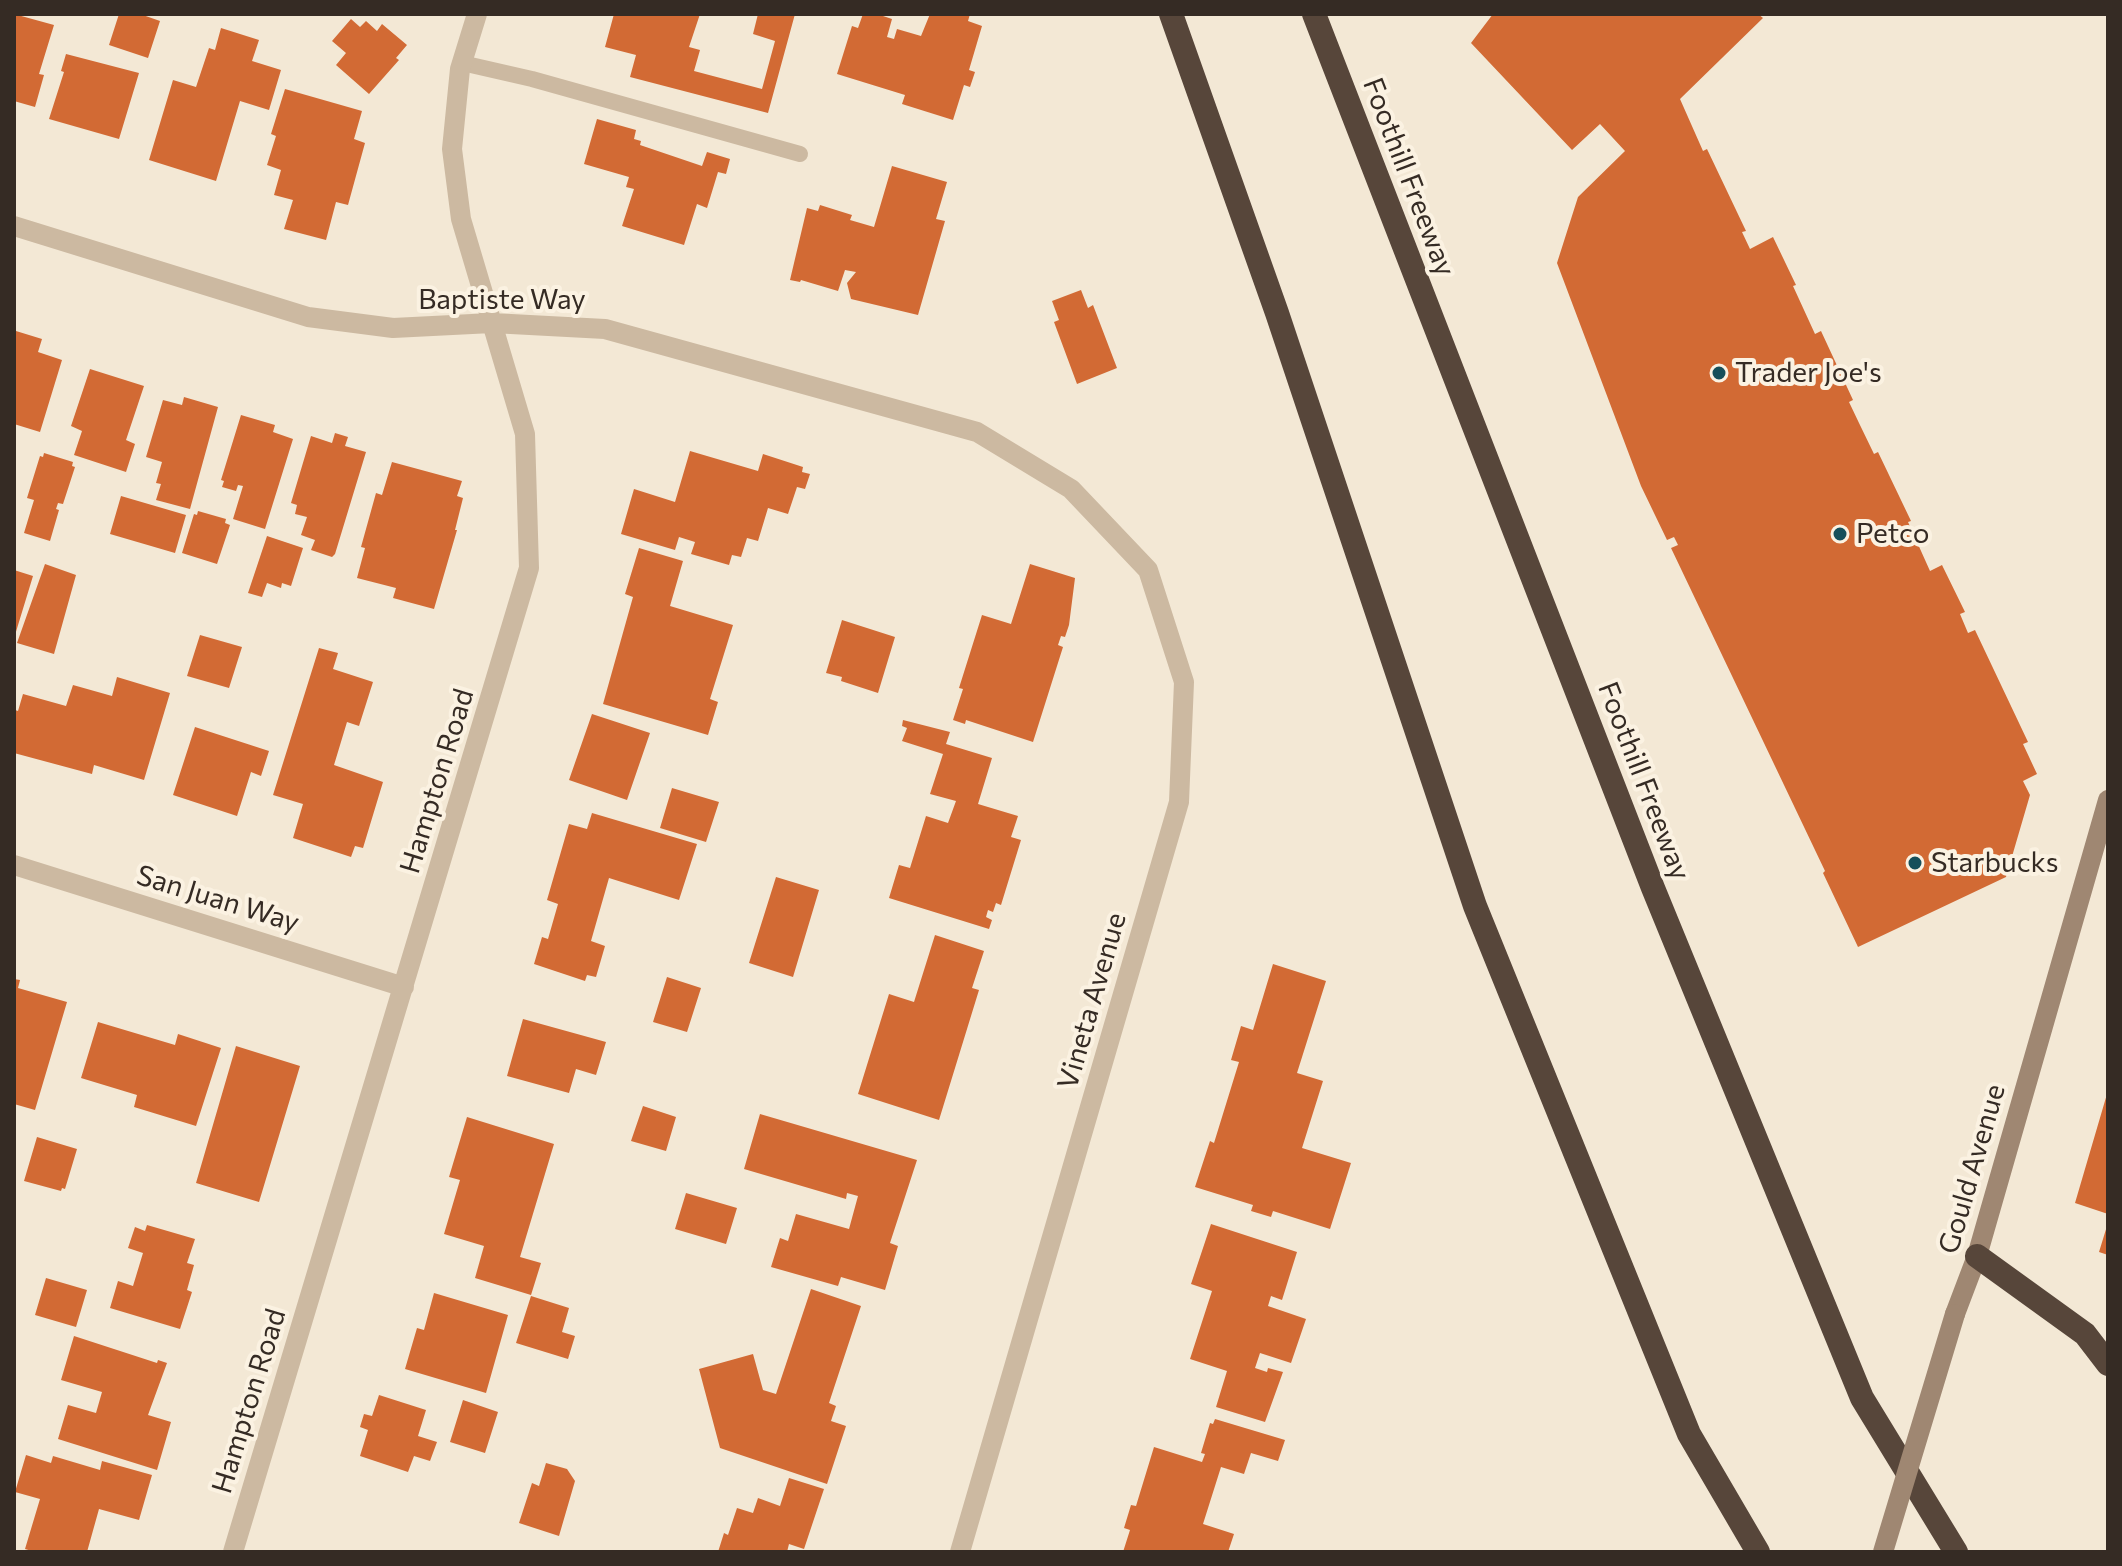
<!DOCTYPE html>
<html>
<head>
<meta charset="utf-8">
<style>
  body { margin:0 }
  #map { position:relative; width:2122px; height:1566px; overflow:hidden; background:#f3e8d5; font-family:Commissioner,sans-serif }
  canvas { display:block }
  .frame { position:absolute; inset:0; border:16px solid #352b24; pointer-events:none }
</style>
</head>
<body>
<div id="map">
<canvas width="2122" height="1566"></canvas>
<div class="frame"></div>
</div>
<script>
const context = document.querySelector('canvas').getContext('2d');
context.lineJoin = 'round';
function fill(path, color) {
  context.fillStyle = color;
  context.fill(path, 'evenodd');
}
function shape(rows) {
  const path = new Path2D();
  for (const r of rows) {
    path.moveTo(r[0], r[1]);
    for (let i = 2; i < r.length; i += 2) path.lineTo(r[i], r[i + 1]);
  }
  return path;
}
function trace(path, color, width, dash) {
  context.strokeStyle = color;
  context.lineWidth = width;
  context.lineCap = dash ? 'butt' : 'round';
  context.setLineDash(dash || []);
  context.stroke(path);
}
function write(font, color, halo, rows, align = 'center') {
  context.font = font + ' Commissioner,sans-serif';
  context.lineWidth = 8;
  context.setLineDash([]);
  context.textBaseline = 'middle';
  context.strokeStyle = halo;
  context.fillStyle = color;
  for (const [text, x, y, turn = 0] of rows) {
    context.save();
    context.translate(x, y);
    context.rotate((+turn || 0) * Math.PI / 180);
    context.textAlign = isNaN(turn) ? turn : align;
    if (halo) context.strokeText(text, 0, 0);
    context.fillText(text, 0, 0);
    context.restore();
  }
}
fill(shape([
  [14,14,54,25,39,74,44,75,35,107,14,101],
  [119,14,140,14,160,21,148,58,109,45],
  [614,14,700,14,689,47,700,50,694,71,762,89,775,41,753,34,758,14,795,14,768,113,630,77,636,55,605,47],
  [863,14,877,14,892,19,887,37,894,39,897,29,921,36,930,14,970,14,968,21,982,26,969,70,975,72,970,87,964,85,953,120,902,104,905,95,837,74,852,26,858,28],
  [1493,14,1758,14,1763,18,1680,99,1703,151,1707,149,1746,231,1742,232,1750,249,1773,237,1796,285,1793,286,1815,334,1821,331,1853,400,1849,402,1859,423,1874,454,1878,452,1911,521,1908,522,1930,571,1942,565,1965,612,1960,614,1968,633,1975,630,2028,742,2023,744,2037,774,2023,781,2030,795,2006,877,1858,947,1823,873,1825,871,1671,548,1678,545,1674,537,1667,540,1641,486,1557,263,1578,197,1625,151,1600,124,1572,150,1471,43],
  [351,19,360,27,366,21,377,31,382,24,407,45,396,58,399,60,369,94,336,65,346,53,332,41],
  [221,28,259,40,252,61,281,70,269,110,240,101,216,181,149,160,173,80,196,87,209,48,215,50],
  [66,54,139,73,119,139,49,119,64,72,61,71],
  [285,89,362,111,354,139,365,143,348,205,336,202,326,240,284,229,293,200,274,195,281,170,267,165,276,136,271,134],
  [597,119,636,130,634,139,641,141,640,145,702,166,707,152,730,159,726,174,718,172,707,208,697,204,684,245,622,226,634,189,626,187,629,177,584,164],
  [892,166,947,182,936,219,945,221,918,315,851,299,847,283,856,272,845,270,838,291,801,280,800,282,790,280,807,208,818,211,820,205,852,215,850,220,874,227],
  [1081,290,1088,308,1093,305,1117,368,1077,384,1054,322,1059,320,1052,301],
  [16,331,42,339,38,352,62,360,40,432,14,424],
  [90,369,144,386,126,440,135,444,126,472,74,455,82,431,71,426],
  [184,397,218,407,190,509,156,500,161,484,156,483,162,462,146,457,163,400,182,405],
  [241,415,275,425,273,432,293,439,265,529,233,519,243,486,238,485,236,491,222,487,224,481,221,480],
  [335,433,348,437,345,446,366,452,335,554,332,557,311,550,315,540,301,535,307,517,295,514,297,505,291,503,311,436,332,443],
  [690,451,758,471,763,454,803,467,802,472,810,474,805,489,797,487,788,514,768,508,758,541,747,538,741,557,732,555,729,565,691,554,695,542,679,537,675,550,621,534,634,489,675,502],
  [44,453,73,462,72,466,75,467,63,504,58,503,56,509,59,510,50,541,24,533,34,500,27,498,40,456,43,457],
  [392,462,462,481,457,496,463,498,455,530,457,530,434,609,393,598,396,588,357,578,365,548,361,547,376,493,382,495],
  [121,496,186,515,175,553,110,534],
  [198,511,226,519,225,523,230,525,217,564,182,553,194,514,197,515],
  [267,536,303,548,291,586,282,583,281,588,267,583,262,597,248,593],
  [639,548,683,561,670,606,733,625,710,699,718,702,708,735,603,704,633,597,625,594],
  [45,564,76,575,54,654,17,643],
  [1030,564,1075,578,1069,625,1065,637,1061,636,1058,645,1063,647,1033,742,966,720,965,724,953,720,963,689,959,688,982,615,1011,624],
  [14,570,33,576,15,635,14,635],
  [842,620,895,637,878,693,841,681,842,677,826,673],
  [200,635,242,647,229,688,187,676],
  [319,648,338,653,333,669,373,682,359,726,347,722,334,765,383,782,363,848,355,846,351,857,293,838,303,804,273,795],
  [117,677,170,693,144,780,94,765,92,774,14,753,14,714,15,710,18,711,23,694,66,706,73,685,112,696],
  [592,714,650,733,627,800,569,780],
  [903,720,950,732,946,744,992,758,978,804,1018,816,1011,837,1021,840,1001,905,996,903,993,912,988,910,986,917,992,920,989,929,889,898,899,865,910,868,926,816,948,823,956,801,930,794,943,754,902,741,907,728,902,726],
  [195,727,269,751,261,776,251,772,237,816,173,795],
  [672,788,719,802,706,842,660,828],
  [592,813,697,844,679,900,609,878,591,941,605,946,596,977,587,975,585,981,534,964,542,937,548,939,558,904,547,900,569,824,587,829],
  [776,877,819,890,793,977,749,963],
  [935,935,984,951,972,988,979,990,939,1120,858,1094,889,994,914,1002],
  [1273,964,1326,981,1297,1073,1323,1081,1302,1148,1351,1163,1330,1229,1273,1211,1271,1217,1251,1211,1253,1205,1195,1187,1210,1141,1214,1143,1239,1062,1231,1060,1241,1026,1253,1030],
  [667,977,701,988,687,1032,653,1022],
  [14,979,20,980,18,988,67,1002,35,1110,14,1104],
  [523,1019,606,1042,596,1075,576,1069,569,1093,507,1076],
  [98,1022,175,1045,178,1034,221,1048,196,1126,134,1107,137,1095,81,1078],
  [236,1046,300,1066,259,1202,196,1183],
  [2107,1094,2108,1094,2108,1214,2075,1203],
  [643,1106,676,1117,666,1151,631,1141],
  [760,1114,917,1160,890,1243,898,1246,885,1290,841,1277,838,1286,771,1267,780,1238,788,1241,796,1214,849,1229,858,1196,847,1193,846,1199,744,1169],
  [467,1117,554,1144,520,1257,541,1263,531,1295,475,1278,484,1246,444,1234,460,1180,449,1177],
  [37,1137,77,1149,65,1189,62,1188,61,1191,24,1181],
  [686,1193,737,1208,726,1244,675,1229],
  [1211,1224,1297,1252,1282,1300,1271,1296,1268,1306,1306,1319,1291,1363,1260,1353,1255,1368,1267,1372,1268,1368,1283,1372,1265,1422,1216,1407,1227,1371,1190,1359,1212,1291,1191,1284],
  [147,1225,195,1239,187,1263,194,1265,187,1290,192,1292,180,1329,110,1308,118,1281,133,1286,143,1253,128,1248,135,1227,145,1231],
  [2107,1226,2108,1226,2108,1255,2099,1252],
  [46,1278,87,1290,76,1327,35,1315],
  [811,1289,861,1306,829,1403,836,1406,831,1421,846,1426,827,1484,720,1448,699,1369,753,1354,763,1390,776,1394],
  [434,1293,508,1315,486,1393,405,1369,417,1328,424,1330],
  [531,1296,569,1308,562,1332,575,1336,568,1359,516,1343],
  [74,1336,157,1363,158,1360,167,1363,148,1415,171,1422,157,1470,58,1439,68,1405,96,1413,102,1392,61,1380],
  [379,1395,426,1410,418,1436,437,1442,430,1461,414,1456,408,1472,360,1456,368,1430,360,1427,364,1414,372,1416],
  [463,1400,498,1412,485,1453,450,1442],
  [1215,1419,1285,1440,1278,1461,1251,1453,1244,1474,1221,1467,1203,1524,1234,1534,1228,1552,1123,1552,1130,1530,1124,1528,1131,1505,1136,1506,1154,1447,1202,1462,1205,1454,1201,1453,1210,1423,1213,1424],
  [26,1455,51,1463,53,1456,100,1470,102,1461,152,1475,139,1520,99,1509,87,1552,35,1552,25,1549,40,1499,15,1492],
  [546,1463,567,1469,575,1481,559,1536,519,1523,532,1483,539,1486],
  [789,1478,824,1489,804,1549,789,1544,787,1552,718,1552,724,1533,728,1535,737,1508,753,1513,758,1498,780,1506]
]), '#d26a34');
trace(shape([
  [462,63,532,79,800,154]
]), '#ccb9a1', 16);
trace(shape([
  [14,226,308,317,393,328,492,323,605,329,977,432,1071,489,1148,570,1184,682,1179,802,960,1552],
  [14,865,404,987],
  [233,1552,529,568,525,434,461,219,452,149,460,69,477,14]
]), '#ccb9a1', 20);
trace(shape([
  [1955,1314,1977,1256,2108,800]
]), '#9f8772', 20);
trace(shape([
  [1171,14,1277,313,1475,906,1689,1434,1758,1552],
  [1314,14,1653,888,1862,1398,1956,1552],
  [1977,1256,2085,1334,2108,1364]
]), '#57463a', 24);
trace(shape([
  [1883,1552,1955,1314]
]), '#9f8772', 20);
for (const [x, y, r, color] of [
  [1719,373,8,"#164f5a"],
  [1840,534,8,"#164f5a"],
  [1915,863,8,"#164f5a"]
]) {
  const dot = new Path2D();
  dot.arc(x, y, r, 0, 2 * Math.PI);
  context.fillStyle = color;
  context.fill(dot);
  trace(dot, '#fbf2e2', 3);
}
write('28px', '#352b24', '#fbf2e2', [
  ["Foothill Freeway",1409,177,69],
  ["Baptiste Way",502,300],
  ["Hampton Road",437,781,-73],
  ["Foothill Freeway",1644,781,69],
  ["San Juan Way",218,899,17],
  ["Vineta Avenue",1092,1001,-74],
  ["Gould Avenue",1972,1169,-74],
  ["Hampton Road",249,1401,-73]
]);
write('28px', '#352b24', '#fbf2e2', [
  ["Trader Joe's",1735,373],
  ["Petco",1856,534],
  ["Starbucks",1931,863]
], 'left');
</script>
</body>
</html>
